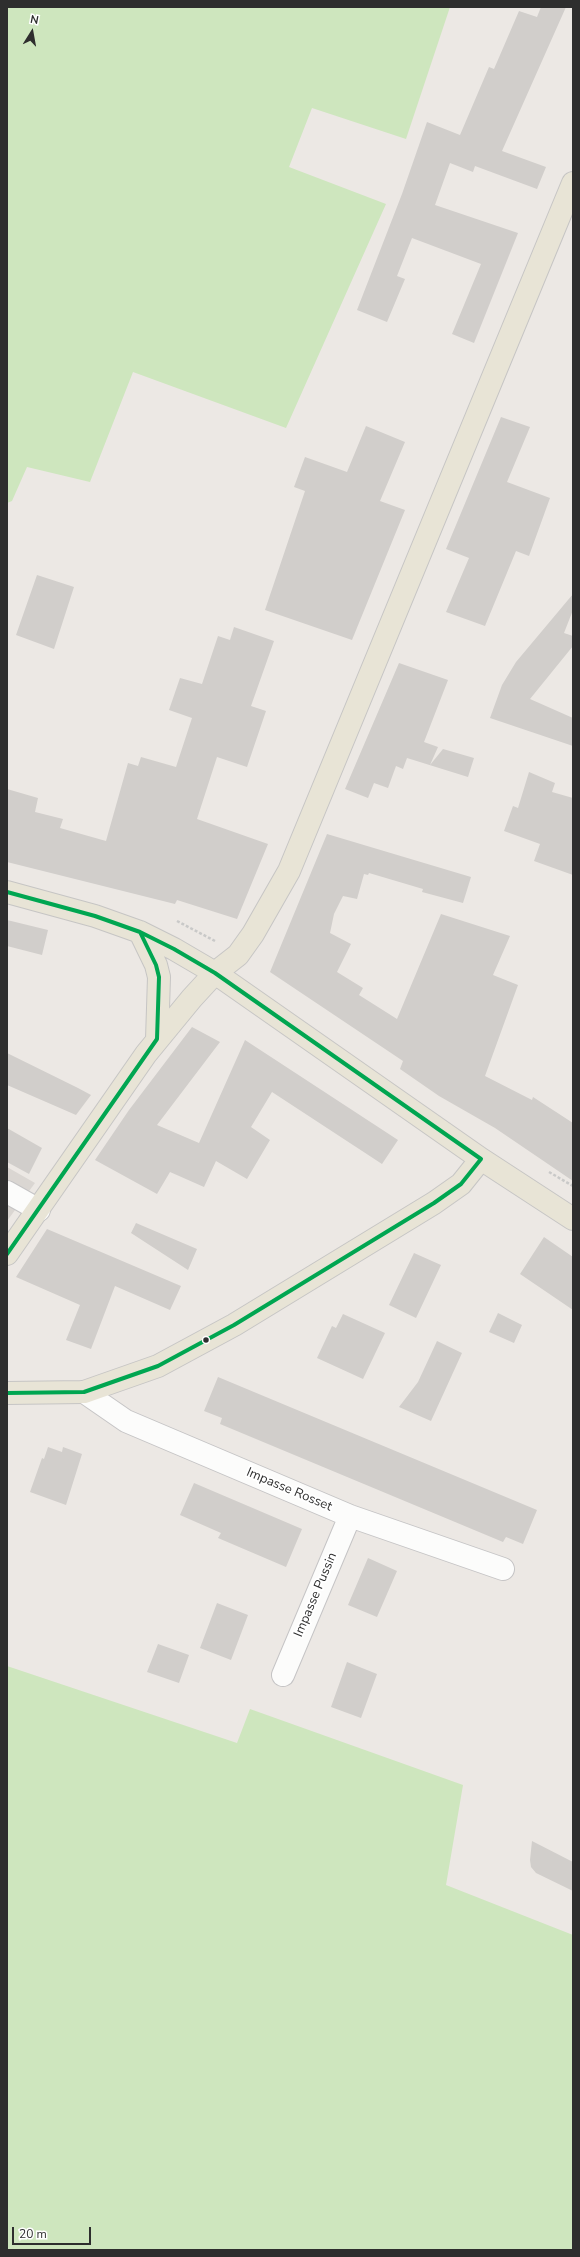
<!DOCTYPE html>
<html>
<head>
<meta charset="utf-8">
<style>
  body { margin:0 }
  #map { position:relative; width:580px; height:2257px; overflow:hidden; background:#ece8e4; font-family:"Nunito Sans",sans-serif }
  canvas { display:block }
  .frame { position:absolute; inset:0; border:8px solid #2e2e2e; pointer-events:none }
  .north { position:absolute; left:12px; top:12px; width:40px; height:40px; -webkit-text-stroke:3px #fff; paint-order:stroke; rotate:11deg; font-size:11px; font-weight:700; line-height:16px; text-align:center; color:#2e2e2e }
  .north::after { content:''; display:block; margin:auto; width:14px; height:18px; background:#2e2e2e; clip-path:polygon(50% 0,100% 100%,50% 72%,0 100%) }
  .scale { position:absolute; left:12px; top:2227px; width:79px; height:18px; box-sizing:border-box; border:2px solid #2e2e2e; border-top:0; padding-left:5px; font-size:12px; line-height:14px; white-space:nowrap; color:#2e2e2e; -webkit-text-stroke:3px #fff; paint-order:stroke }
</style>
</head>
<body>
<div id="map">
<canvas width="580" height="2257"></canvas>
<div class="frame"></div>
<div class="north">N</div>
<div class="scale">20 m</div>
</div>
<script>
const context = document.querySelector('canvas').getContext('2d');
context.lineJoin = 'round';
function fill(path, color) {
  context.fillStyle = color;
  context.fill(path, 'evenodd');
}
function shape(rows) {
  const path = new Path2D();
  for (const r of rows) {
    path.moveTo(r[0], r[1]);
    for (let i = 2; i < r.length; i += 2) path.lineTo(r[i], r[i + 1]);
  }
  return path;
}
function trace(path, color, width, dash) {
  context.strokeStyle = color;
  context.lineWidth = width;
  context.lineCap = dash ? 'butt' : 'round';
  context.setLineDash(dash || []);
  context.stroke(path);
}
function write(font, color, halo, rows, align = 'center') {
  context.font = font + ' "Nunito Sans",sans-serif';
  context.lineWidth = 4;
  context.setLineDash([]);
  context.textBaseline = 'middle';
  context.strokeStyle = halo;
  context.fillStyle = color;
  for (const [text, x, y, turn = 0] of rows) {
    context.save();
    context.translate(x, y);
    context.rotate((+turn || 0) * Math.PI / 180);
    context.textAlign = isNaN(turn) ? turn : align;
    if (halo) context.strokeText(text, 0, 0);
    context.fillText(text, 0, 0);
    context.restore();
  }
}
fill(shape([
  [7,7,450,7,406,139,312,108,289,167,386,204,286,428,133,372,90,482,27,467,12,501,7,503],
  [7,1666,237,1743,250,1709,463,1785,446,1885,573,1935,573,2250,7,2250]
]), '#cee6be');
fill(shape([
  [7,1167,35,1183,7,1221]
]), '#dad6d2');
fill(shape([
  [541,7,566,7,502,151,546,167,537,189,475,166,473,172,450,163,435,205,518,233,474,343,452,334,481,264,412,238,397,276,405,279,387,322,357,310,402,194,427,122,460,135,489,67,494,69,519,11,537,17],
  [501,417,530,427,507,482,550,498,529,556,516,551,485,626,446,612,469,558,446,549],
  [366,426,405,442,380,501,405,510,352,640,265,610,305,491,294,487,305,457,347,472],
  [37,575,74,587,54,649,16,635],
  [573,594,573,610,564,633,573,636,573,646,530,699,573,718,573,746,490,718,502,685,516,662],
  [234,627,274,641,251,706,266,711,247,767,217,757,197,819,268,844,237,919,177,900,175,904,7,862,7,789,38,798,35,812,63,819,60,828,106,841,128,763,138,766,141,757,176,767,192,718,169,710,180,678,202,684,218,636,230,640],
  [399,663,448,680,424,742,438,747,430,765,443,749,474,758,468,777,407,758,403,769,396,766,388,788,374,783,368,798,345,789],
  [529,772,555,783,552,792,573,798,573,875,534,861,540,844,504,831,513,806,518,808],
  [327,834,471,877,463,903,422,892,423,889,369,873,368,875,364,874,357,899,343,896,334,914,330,933,351,944,337,972,363,988,359,995,397,1019,441,914,510,936,493,975,518,985,485,1076,532,1100,533,1097,573,1123,573,1181,495,1128,439,1096,400,1069,403,1061,270,972],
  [7,920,48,930,42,955,7,946],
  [192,1027,220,1042,157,1125,199,1143,245,1040,398,1140,382,1164,272,1092,251,1127,270,1140,247,1179,216,1161,204,1187,170,1172,157,1194,95,1160,129,1110],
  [7,1053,78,1088,91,1095,76,1115,7,1085],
  [7,1128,42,1148,29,1174,7,1162],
  [136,1223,197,1249,188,1270,131,1233],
  [47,1229,181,1286,170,1310,115,1286,91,1349,66,1340,80,1305,16,1277],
  [544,1237,573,1257,573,1310,520,1274],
  [414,1253,441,1265,416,1318,389,1305],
  [498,1313,522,1325,514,1343,489,1332],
  [343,1314,385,1333,363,1379,317,1358,332,1326,336,1328],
  [437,1341,462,1353,431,1421,399,1407,418,1382],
  [218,1377,537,1510,523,1544,506,1537,503,1542,220,1424,222,1418,204,1411],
  [48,1447,62,1452,63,1447,82,1454,66,1505,30,1492,42,1458,44,1459],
  [194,1483,302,1529,286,1567,218,1538,221,1533,180,1515],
  [368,1558,397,1571,377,1617,348,1605],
  [217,1603,248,1615,231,1660,200,1648],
  [158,1644,189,1655,179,1683,147,1672],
  [347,1662,377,1674,361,1718,331,1707],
  [532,1841,573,1862,573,1891,536,1873,531,1867,530,1860]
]), '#d1cecb');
const minor = shape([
  [7,1192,39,1210],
  [84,1392,126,1421,350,1516,503,1569],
  [283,1675,350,1516]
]);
const major = shape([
  [7,892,95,916,140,932,174,949,215,973,481,1159,573,1219],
  [140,932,156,965,159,977,157,1039],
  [7,1254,146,1054,192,998,215,973,238,955,253,934,289,871,573,183],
  [7,1393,84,1392,158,1366,234,1325,434,1203,461,1184,481,1159]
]);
trace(minor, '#c5c4c5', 24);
trace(major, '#c6c5c4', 24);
trace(shape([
  [177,921,215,941],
  [549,1172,573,1186]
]), '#c9c9c8', 2.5, [3, 2]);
trace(minor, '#fcfcfb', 22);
trace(major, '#e8e4d6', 22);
trace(shape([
  [7,892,95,916,140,932,174,949,215,973,481,1159],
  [7,1254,157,1039,159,977,156,965,140,932],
  [7,1393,84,1392,158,1366,234,1325,434,1203,461,1184,481,1159]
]), '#00a651', 4);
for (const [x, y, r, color] of [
  [206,1340,3.5,"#2e2e2e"]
]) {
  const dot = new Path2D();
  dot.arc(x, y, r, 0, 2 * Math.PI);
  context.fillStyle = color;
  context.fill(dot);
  trace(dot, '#fff', 1.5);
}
write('13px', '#2e2e2e', '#fff', [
  ["Impasse Rosset",289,1490,23],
  ["Impasse Pussin",316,1595,-67]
]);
</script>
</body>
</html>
